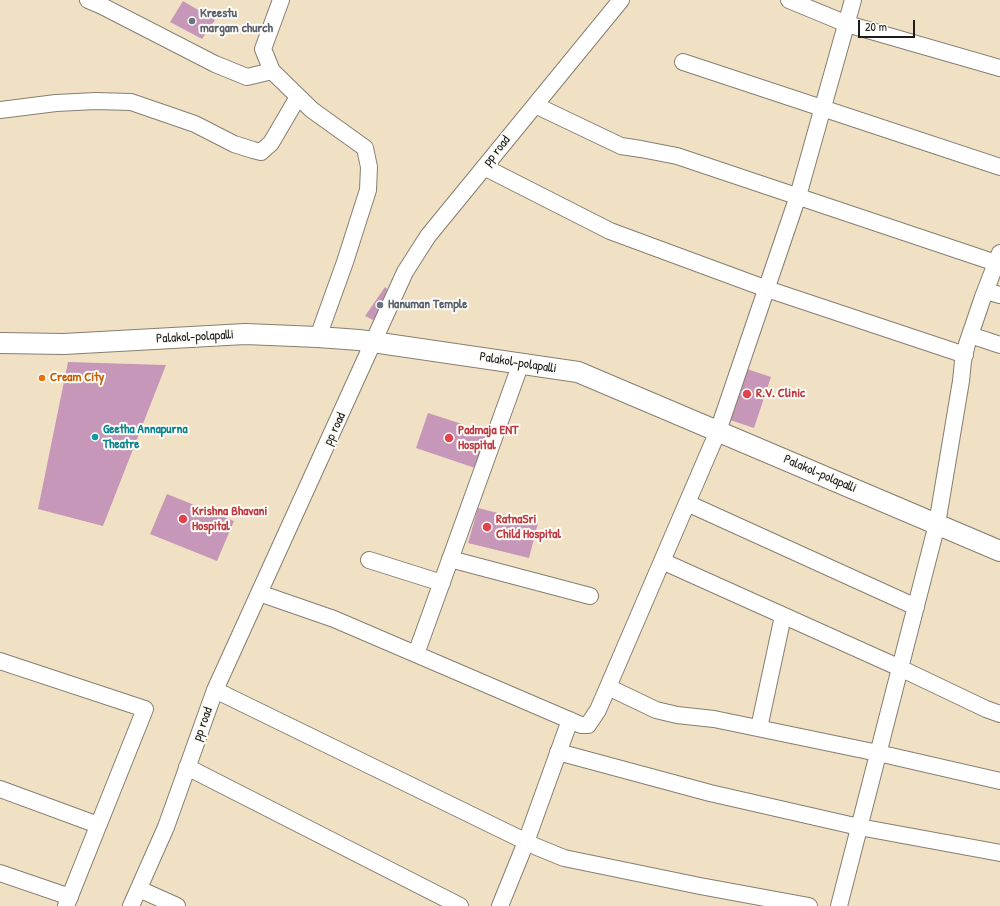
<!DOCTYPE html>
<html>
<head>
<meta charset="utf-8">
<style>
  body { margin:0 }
  #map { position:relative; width:1000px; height:906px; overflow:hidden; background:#f1e1c4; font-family:"Patrick Hand",sans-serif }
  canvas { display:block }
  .scale { position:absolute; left:858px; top:20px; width:57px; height:18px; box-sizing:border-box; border:2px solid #1c1c1c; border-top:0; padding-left:5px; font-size:12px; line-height:14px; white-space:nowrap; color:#1c1c1c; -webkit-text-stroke:3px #fdfcf7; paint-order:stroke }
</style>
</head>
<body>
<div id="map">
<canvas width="1000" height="906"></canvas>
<div class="scale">20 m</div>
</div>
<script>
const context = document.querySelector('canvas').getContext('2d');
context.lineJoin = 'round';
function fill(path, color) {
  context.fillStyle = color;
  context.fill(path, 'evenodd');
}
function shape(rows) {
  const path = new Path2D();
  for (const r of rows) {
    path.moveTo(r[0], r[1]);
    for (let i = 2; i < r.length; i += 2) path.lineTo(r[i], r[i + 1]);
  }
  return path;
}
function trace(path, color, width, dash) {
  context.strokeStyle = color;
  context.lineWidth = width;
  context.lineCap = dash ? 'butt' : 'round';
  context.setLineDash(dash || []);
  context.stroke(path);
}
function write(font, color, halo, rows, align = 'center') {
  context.font = font + ' "Patrick Hand",sans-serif';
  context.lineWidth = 4;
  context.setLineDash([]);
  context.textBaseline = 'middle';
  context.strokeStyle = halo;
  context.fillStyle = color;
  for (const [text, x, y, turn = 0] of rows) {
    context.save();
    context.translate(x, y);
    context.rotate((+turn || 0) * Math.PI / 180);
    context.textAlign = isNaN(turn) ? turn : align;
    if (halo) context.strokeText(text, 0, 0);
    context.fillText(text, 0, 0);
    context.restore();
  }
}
fill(shape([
  [183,1,215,20,202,39,170,22],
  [385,287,392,294,379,323,365,316],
  [68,362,166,365,103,526,38,509],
  [744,368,771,377,754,428,727,419],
  [428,413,462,424,461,428,488,437,478,469,416,448],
  [167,494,234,521,217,561,150,534],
  [478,508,538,523,529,558,468,543]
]), '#c697b8');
const minor = shape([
  [88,0,102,6,215,64,247,77,272,71],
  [281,0,263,49,272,71,312,110,365,148,369,167,368,190,345,262,318,337],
  [789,0,847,24,1000,68],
  [683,62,1000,167],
  [535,105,621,146,641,149,677,156,996,263],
  [0,110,56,103,96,101,131,102,195,124,234,144,253,150,261,152,271,143,298,97],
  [484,167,610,231,767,289,965,355],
  [986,291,1000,295],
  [970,335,1000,345],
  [687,503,916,607],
  [450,559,590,596],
  [369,560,442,583],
  [662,561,900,668,986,709,1000,714],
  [259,593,334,619,581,725,588,725,598,710,718,431,798,196,853,0],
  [416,654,521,363],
  [0,661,145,709,66,906],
  [608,687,656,710,677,715,714,719,878,753,1000,781],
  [215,690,537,847,564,858,700,886,809,906],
  [759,728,783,616],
  [558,752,710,793,859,827,1000,853],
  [187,767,460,906],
  [0,789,98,825],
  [0,873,70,897],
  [139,889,177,906],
  [131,906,166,827,215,690,405,272,428,236,621,0],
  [500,906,526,842,570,720],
  [839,906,937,524,961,381,963,361,967,344,983,297,1000,253]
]);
const tertiary = shape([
  [0,343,64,344,245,334,318,337,359,340,578,372,1000,551]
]);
trace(minor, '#867e70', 18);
trace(tertiary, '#867e70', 22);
trace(minor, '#fff', 16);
trace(tertiary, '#fff', 20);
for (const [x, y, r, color] of [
  [192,21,4,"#6b7280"],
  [380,305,4,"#6b7280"],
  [42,378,4,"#e8710a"],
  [747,394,5,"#e0444e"],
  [95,437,4,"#0f9aa8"],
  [449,438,5,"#e0444e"],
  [183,519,5,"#e0444e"],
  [487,527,5,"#e0444e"]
]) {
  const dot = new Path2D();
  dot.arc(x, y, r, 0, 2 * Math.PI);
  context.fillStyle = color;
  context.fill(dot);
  trace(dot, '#fdfcf7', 1.5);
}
write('bold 13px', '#5b616d', '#fdfcf7', [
  ["Kreestu",200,14],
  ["margam church",200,29],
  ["Hanuman Temple",388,305]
], 'left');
write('13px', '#1c1c1c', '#fdfcf7', [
  ["pp road",497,151,-51],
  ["Palakol-polapalli",195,337,-3],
  ["Palakol-polapalli",518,363,9],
  ["pp road",335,429,-65],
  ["Palakol-polapalli",820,474,23],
  ["pp road",203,724,-70]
]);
write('bold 13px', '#c56008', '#fdfcf7', [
  ["Cream City",50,378]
], 'left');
write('bold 13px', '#be3a42', '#fdfcf7', [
  ["R.V. Clinic",756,394],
  ["Padmaja ENT",458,431],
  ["Hospital",458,446],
  ["Krishna Bhavani",192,512],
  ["Hospital",192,527],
  ["RatnaSri",496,520],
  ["Child Hospital",496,535]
], 'left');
write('bold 13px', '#0d838f', '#fdfcf7', [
  ["Geetha Annapurna",103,430],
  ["Theatre",103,445]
], 'left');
</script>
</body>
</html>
